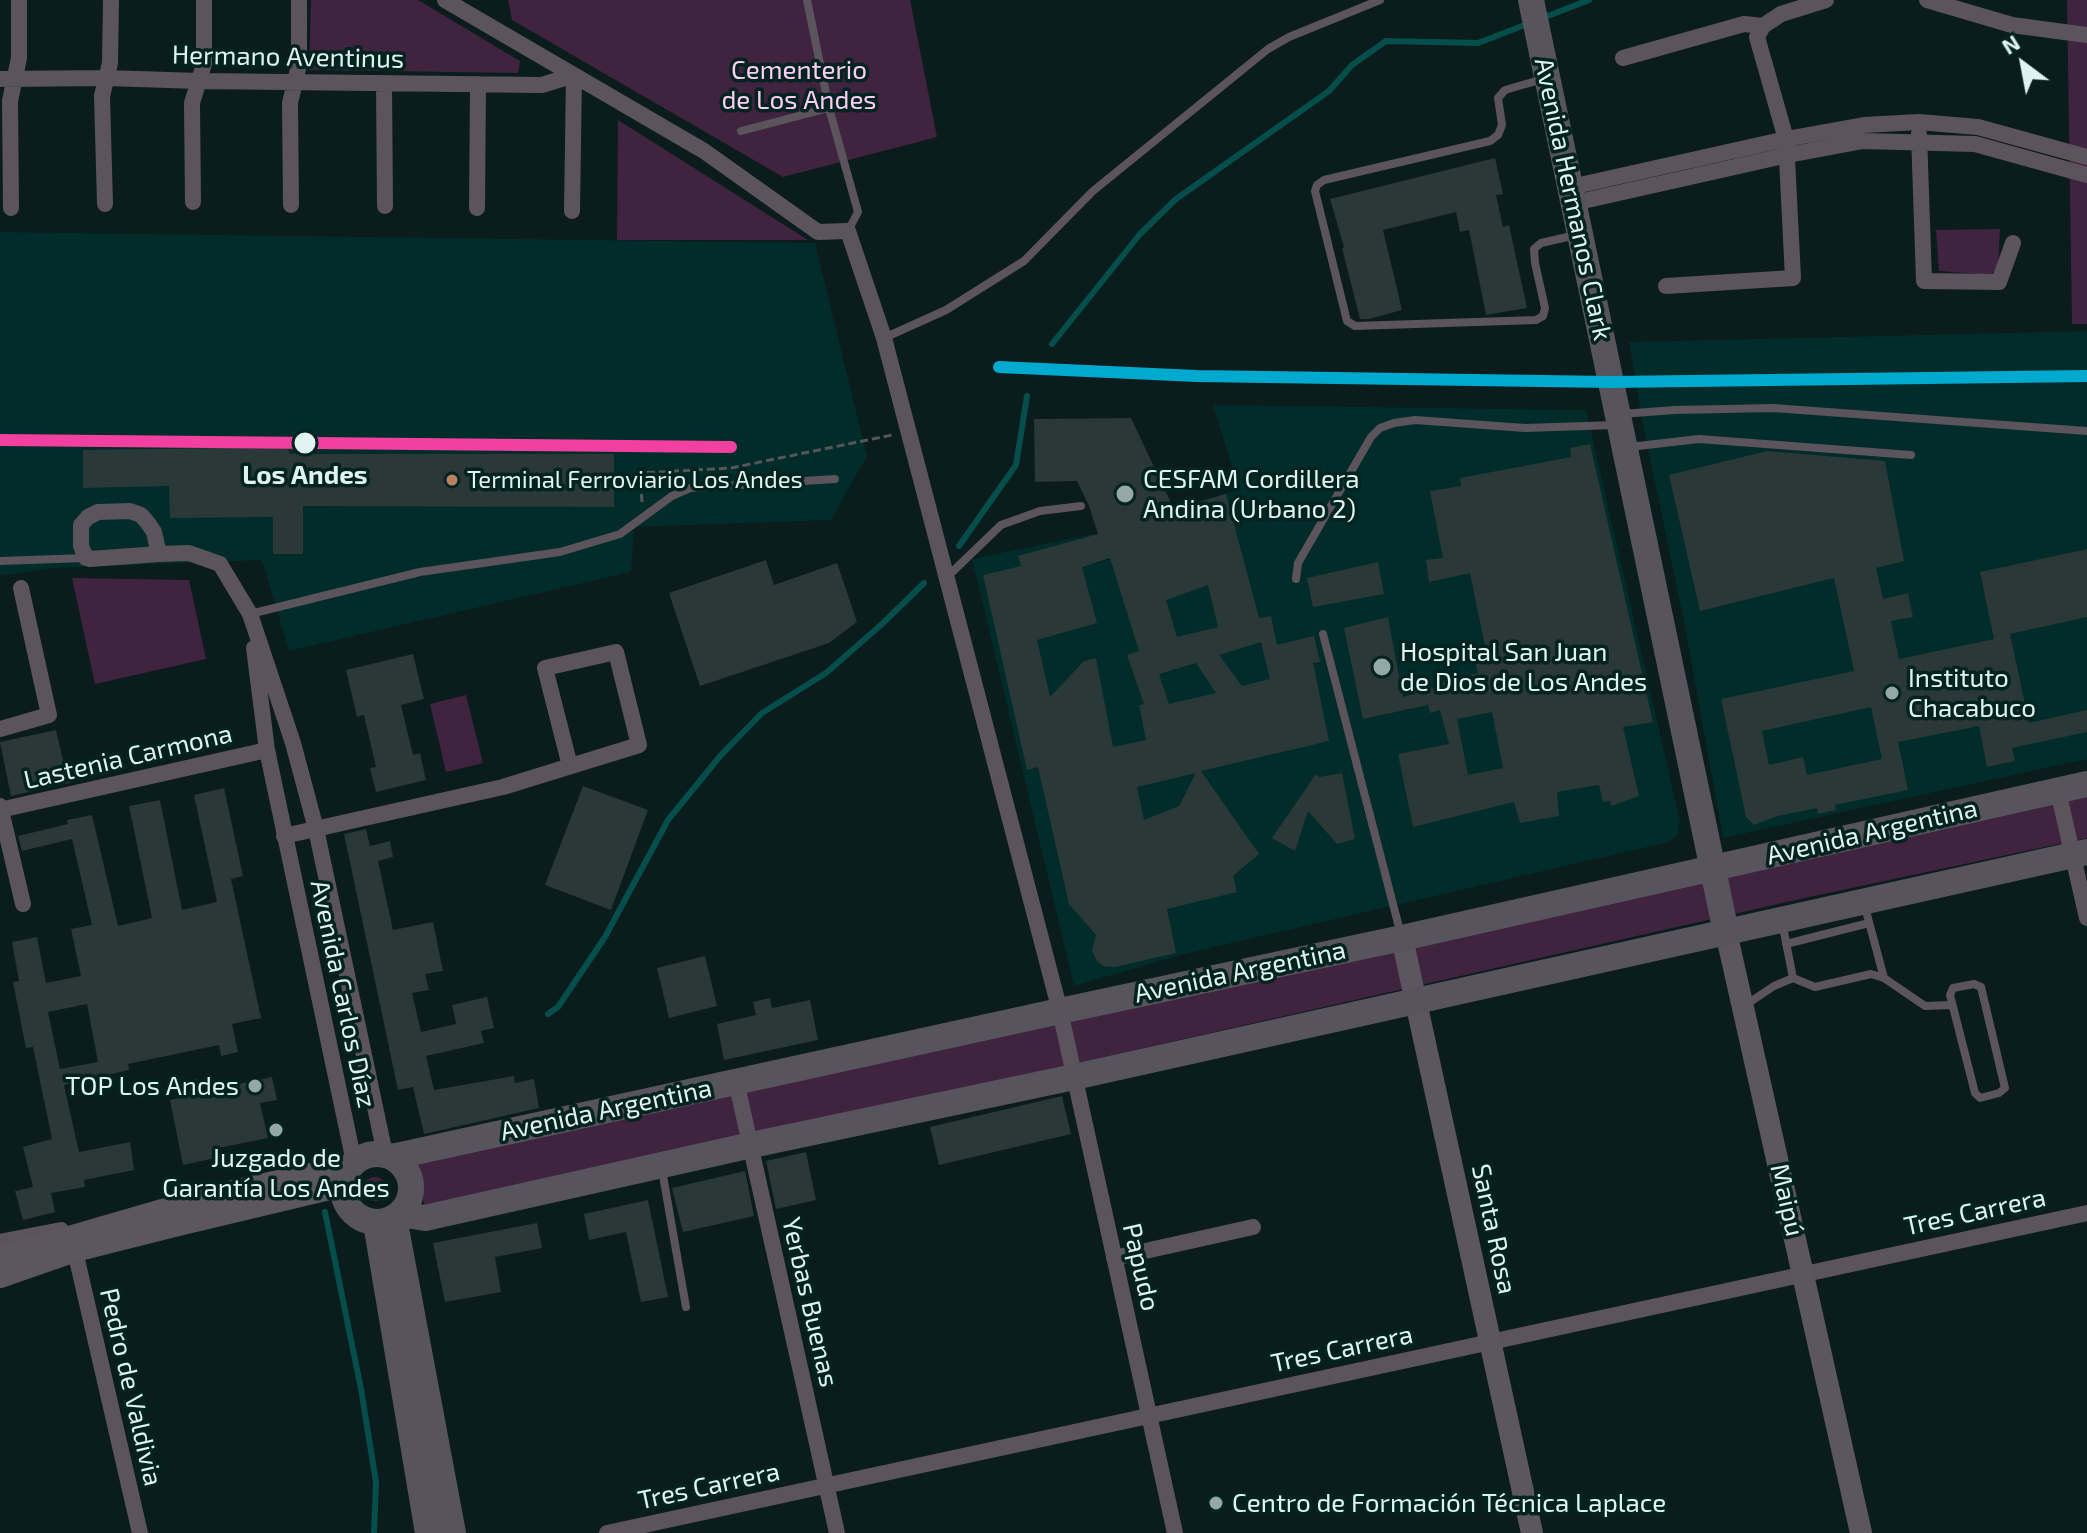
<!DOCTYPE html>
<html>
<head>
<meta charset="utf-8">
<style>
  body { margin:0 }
  #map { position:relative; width:2087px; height:1533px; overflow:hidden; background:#0a1c1b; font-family:"Exo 2",sans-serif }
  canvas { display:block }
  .north { position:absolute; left:1983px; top:24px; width:80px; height:80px; -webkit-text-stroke:6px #032321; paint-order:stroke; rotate:328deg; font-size:22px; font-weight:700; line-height:32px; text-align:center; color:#e1f3f1 }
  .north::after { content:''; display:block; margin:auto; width:28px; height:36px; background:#e1f3f1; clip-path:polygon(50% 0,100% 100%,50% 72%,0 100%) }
</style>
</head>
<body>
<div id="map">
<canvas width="2087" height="1533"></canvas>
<div class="north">N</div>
</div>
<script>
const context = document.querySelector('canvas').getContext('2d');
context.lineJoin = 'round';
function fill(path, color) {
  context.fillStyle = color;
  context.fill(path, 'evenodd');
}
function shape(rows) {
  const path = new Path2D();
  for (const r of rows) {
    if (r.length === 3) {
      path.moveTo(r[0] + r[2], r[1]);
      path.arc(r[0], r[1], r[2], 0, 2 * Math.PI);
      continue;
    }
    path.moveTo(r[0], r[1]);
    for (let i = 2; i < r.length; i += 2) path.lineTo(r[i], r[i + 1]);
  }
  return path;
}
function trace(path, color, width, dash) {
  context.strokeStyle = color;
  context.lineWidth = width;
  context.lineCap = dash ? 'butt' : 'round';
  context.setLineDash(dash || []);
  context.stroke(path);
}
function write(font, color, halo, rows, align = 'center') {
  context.font = font + ' "Exo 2",sans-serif';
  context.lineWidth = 7;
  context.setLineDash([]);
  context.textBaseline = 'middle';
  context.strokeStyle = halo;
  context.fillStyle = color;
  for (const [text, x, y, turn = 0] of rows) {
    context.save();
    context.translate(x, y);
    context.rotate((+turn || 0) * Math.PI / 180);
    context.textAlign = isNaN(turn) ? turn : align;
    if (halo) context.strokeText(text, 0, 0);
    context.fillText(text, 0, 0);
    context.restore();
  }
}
fill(shape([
  [0,232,815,243,867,456,831,520,634,527,631,572,289,651,262,560,53,568,0,576],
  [2087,331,2087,759,1723,838,1685,627,1642,420,1629,342],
  [1213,405,1586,410,1680,821,1677,836,1669,842,1184,954,1074,986,972,559,1092,534,1097,563,1179,537,1174,509,1239,489]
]), '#012c2a');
fill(shape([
  [311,0,418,0,520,61,518,73,309,70],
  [508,0,910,0,937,137,783,177,512,20],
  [2067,0,2087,0,2087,324,2072,324],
  [618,120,808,240,617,240],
  [2000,229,1998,267,1991,275,1939,271,1936,230],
  [72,578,189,580,206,659,95,684],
  [466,695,483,763,446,772,430,704],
  [2087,787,2087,838,1800,899,425,1211,417,1164],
  [375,1189,12]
]), '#40233f');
trace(shape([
  [1540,19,1589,0],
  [1052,344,1140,234,1176,199,1329,91,1352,65,1386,41,1478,43,1530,23],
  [959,546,1016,465,1027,396],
  [548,1014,558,1007,605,937,668,820,721,755,762,713,826,673,882,624,924,583],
  [325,1212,361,1389,376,1482,374,1533]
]), '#064e4b', 6);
fill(shape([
  [1495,158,1503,194,1496,195,1503,227,1509,225,1527,308,1486,315,1469,230,1460,232,1456,212,1383,230,1402,310,1369,319,1360,319,1342,248,1344,247,1330,199],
  [1131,418,1174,509,1226,494,1259,618,1271,616,1277,645,1314,636,1320,662,1313,663,1329,741,1201,771,1259,854,1233,876,1237,892,1167,909,1176,953,1115,967,1103,966,1097,961,1092,950,1096,935,1069,904,1038,767,1027,770,983,575,1021,566,1018,556,1098,534,1089,506,1077,481,1035,482,1034,419],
  [1110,558,1139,651,1127,655,1144,704,1139,705,1146,740,1113,747,1096,658,1084,661,1050,697,1037,640,1097,623,1082,567],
  [1208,585,1218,627,1177,637,1166,600],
  [1261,642,1270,679,1242,686,1219,655],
  [1196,663,1216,693,1169,704,1159,674],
  [1196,773,1179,806,1144,820,1137,787],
  [1590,444,1653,722,1623,727,1639,796,1611,806,1610,801,1603,802,1599,785,1557,792,1559,816,1520,823,1514,802,1413,827,1398,754,1449,744,1440,710,1430,713,1428,705,1363,719,1344,628,1388,617,1403,697,1436,687,1435,684,1478,673,1475,661,1487,656,1470,573,1429,582,1426,560,1443,558,1430,491,1461,486,1460,478,1571,457,1570,448],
  [1492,712,1503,768,1468,775,1457,719],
  [287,447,290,454,614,454,614,507,303,506,303,554,273,554,273,517,170,518,169,486,83,488,83,450],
  [1767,451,1885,461,1904,561,1876,568,1883,599,1908,593,1913,617,1891,621,1899,659,1994,639,1980,572,2087,549,2087,617,2010,634,2029,723,2087,710,2087,732,2012,748,2015,761,1987,767,1979,726,1898,742,1908,790,1835,805,1836,810,1818,814,1817,808,1778,816,1754,825,1746,817,1721,699,1854,671,1834,578,1700,611,1669,475],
  [1871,707,1882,759,1807,775,1803,757,1769,765,1762,731],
  [766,560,774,585,837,563,857,622,829,643,700,686,669,593],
  [1378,562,1384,594,1313,607,1307,578],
  [413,654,424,699,401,705,413,755,420,753,426,780,376,792,370,768,376,767,364,715,357,717,346,670],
  [56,730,65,769,71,768,74,782,11,796,0,742],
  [1342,773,1355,839,1337,844,1308,811,1295,851,1272,838,1316,774,1319,777],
  [583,786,648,810,611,910,545,885],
  [224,788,243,876,231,879,261,1018,232,1024,238,1052,221,1056,219,1045,128,1064,129,1070,64,1085,79,1152,130,1142,134,1170,84,1180,85,1187,51,1193,55,1212,23,1220,15,1191,33,1187,23,1147,52,1139,33,1047,26,1048,13,982,19,981,12,942,37,937,46,983,81,976,71,929,92,925,72,839,22,851,18,836,68,824,67,820,92,815,118,926,152,918,129,806,160,800,182,910,217,902,194,795],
  [87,1004,98,1062,60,1069,48,1012],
  [366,829,370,846,390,841,393,857,378,861,393,930,433,922,443,971,425,974,429,990,412,993,421,1032,456,1024,452,1005,487,997,494,1028,481,1031,484,1043,426,1056,434,1090,514,1076,515,1083,534,1079,539,1108,424,1134,413,1087,398,1090,344,834],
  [705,956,717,1006,669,1018,657,968],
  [770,998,772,1008,810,1000,818,1040,724,1060,717,1024,756,1015,753,1002],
  [272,1077,277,1100,260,1103,268,1138,218,1148,220,1157,183,1165,170,1100,184,1097,181,1082,197,1079,200,1092],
  [1062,1096,1071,1134,939,1165,930,1127],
  [806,1152,816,1200,776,1209,766,1161],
  [745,1171,754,1216,683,1232,672,1188],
  [648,1200,668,1297,641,1302,626,1232,589,1240,584,1214],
  [537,1223,542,1248,495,1257,501,1292,445,1302,433,1243]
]), '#2a3837');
trace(shape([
  [614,483,642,484],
  [642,502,640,473,731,468,892,435]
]), '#56565a', 3, [8, 4]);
trace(shape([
  [1543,79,1505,90,1498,98,1502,125,1498,135,1490,141,1324,180,1317,185,1315,191,1347,321,1355,326,1536,320,1543,316,1545,308,1535,263,1534,249,1541,243,1576,235],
  [829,108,858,212,848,231],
  [741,131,829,108,807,0],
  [884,338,946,310,1024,261,1093,191,1268,49,1289,37,1380,0],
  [1621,414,1675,410,1773,408,2087,431],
  [1629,447,1699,439,1911,455],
  [0,561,85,558],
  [947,577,1001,525,1040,511,1081,506],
  [1296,579,1298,563,1371,437,1380,428,1394,423,1415,420,1525,428,1615,425],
  [250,614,420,572,560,552,620,534,672,496,690,488,835,479],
  [1323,634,1401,935],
  [1865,907,1884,978],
  [1786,944,1869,923],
  [1793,978,1815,987,1871,974,1884,978,1925,1006,1952,1005],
  [1974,984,1981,987,2005,1088,1999,1093,1980,1098,1975,1093,1950,995,1953,988,1974,984],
  [1744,1006,1774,986,1793,978,1782,922],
  [662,1170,686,1307]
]), '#5c545d', 8);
trace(shape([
  [445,0,704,151,818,232,848,231,884,338,1060,1011,1175,1533],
  [1927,0,2012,25,2087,35],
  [1623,58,1744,24,1763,26],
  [0,79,107,78,199,81,542,85,574,75],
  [384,83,385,206],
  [1919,134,1924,281,1999,282,2013,243],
  [1571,187,1786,139,1864,125,1918,122,1978,127,2087,157],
  [193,202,192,103,204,64,204,0],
  [1574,203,1788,155,1863,141,1975,144,2087,175],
  [105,204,102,96,110,63,111,0],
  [291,205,290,103,299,65,299,0],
  [11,208,10,101,19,58,19,0],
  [477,208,478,84],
  [572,211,574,75],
  [1666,286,1793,278,1786,139,1757,37,1763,26,1781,14,1826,0],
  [130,511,141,515,148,523,154,532,159,554,90,559,86,556,86,558,81,546,81,525,88,517,98,512,130,511],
  [159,554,189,553,220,564,250,614,293,743,316,829,385,1154],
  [254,648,267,750,354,1162],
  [0,729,49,715,21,588],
  [2058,791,2087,918],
  [0,806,23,904],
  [0,810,267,750],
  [284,836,503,787,639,745,616,652,545,668,570,766],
  [736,1081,837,1533],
  [0,1242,61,1230],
  [75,1251,140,1533],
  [1114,1258,1253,1227],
  [607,1533,2087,1213]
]), '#5c545d', 16);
trace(shape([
  [1726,932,1861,1533],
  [1402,938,1532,1533],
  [0,1257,210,1196,351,1165],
  [0,1277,75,1251,174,1226,342,1186]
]), '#5c5660', 22);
trace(shape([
  [1531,0,1726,932],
  [377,1188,34],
  [392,1157,1060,1011,1402,938,2087,784],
  [400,1214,425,1218,747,1146,1074,1077,2087,852],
  [394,1218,453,1533],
  [376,1223,428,1533]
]), '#58545d', 26);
trace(shape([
  [999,367,1197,376,1329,379],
  [0,440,731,447]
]), '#565b5e', 6, [16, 8]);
trace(shape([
  [999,367,1197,376,1611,382,2087,376]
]), '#00a9ce', 12);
trace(shape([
  [0,440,731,447]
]), '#f240a1', 12);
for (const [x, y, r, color] of [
  [305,443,12,"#e1f3f1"],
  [452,480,7,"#b6815c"],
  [1125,494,10,"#96a8a6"],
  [1382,667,10,"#96a8a6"],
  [1892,693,8,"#96a8a6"],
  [255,1086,8,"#96a8a6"],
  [276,1130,8,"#96a8a6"],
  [1216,1503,8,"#96a8a6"]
]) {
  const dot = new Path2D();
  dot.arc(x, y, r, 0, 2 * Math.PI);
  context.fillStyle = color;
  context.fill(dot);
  trace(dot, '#032321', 3);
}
write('24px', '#e1f3f1', '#032321', [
  ["Terminal Ferroviario Los Andes",467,480]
], 'left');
write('26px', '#e1f3f1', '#032321', [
  ["Hermano Aventinus",288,57,1],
  ["Avenida Hermanos Clark",1573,199,78],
  ["Lastenia Carmona",128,757,-13],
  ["Avenida Argentina",1872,832,-13],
  ["Avenida Argentina",1240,972,-12],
  ["Avenida Carlos Díaz",343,994,78],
  ["Avenida Argentina",606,1110,-12],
  ["Maipú",1787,1200,77],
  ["Tres Carrera",1975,1212,-12],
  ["Santa Rosa",1494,1229,78],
  ["Papudo",1141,1267,77],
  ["Yerbas Buenas",810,1302,77],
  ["Tres Carrera",1342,1349,-12],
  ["Pedro de Valdivia",131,1387,77],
  ["Tres Carrera",709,1486,-12]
]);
write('26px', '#fbcff4', '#032321', [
  ["Cementerio",799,70],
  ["de Los Andes",799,100]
]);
write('bold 26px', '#e1f3f1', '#032321', [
  ["Los Andes",305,475]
]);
write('26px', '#e1f3f1', '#032321', [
  ["CESFAM Cordillera",1143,479],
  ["Andina (Urbano 2)",1143,509],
  ["Hospital San Juan",1400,652],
  ["de Dios de Los Andes",1400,682],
  ["Instituto",1908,678],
  ["Chacabuco",1908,708],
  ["TOP Los Andes",239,1086,"right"],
  ["Juzgado de",276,1158,"center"],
  ["Garantía Los Andes",276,1188,"center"],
  ["Centro de Formación Técnica Laplace",1232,1503]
], 'left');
</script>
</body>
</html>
